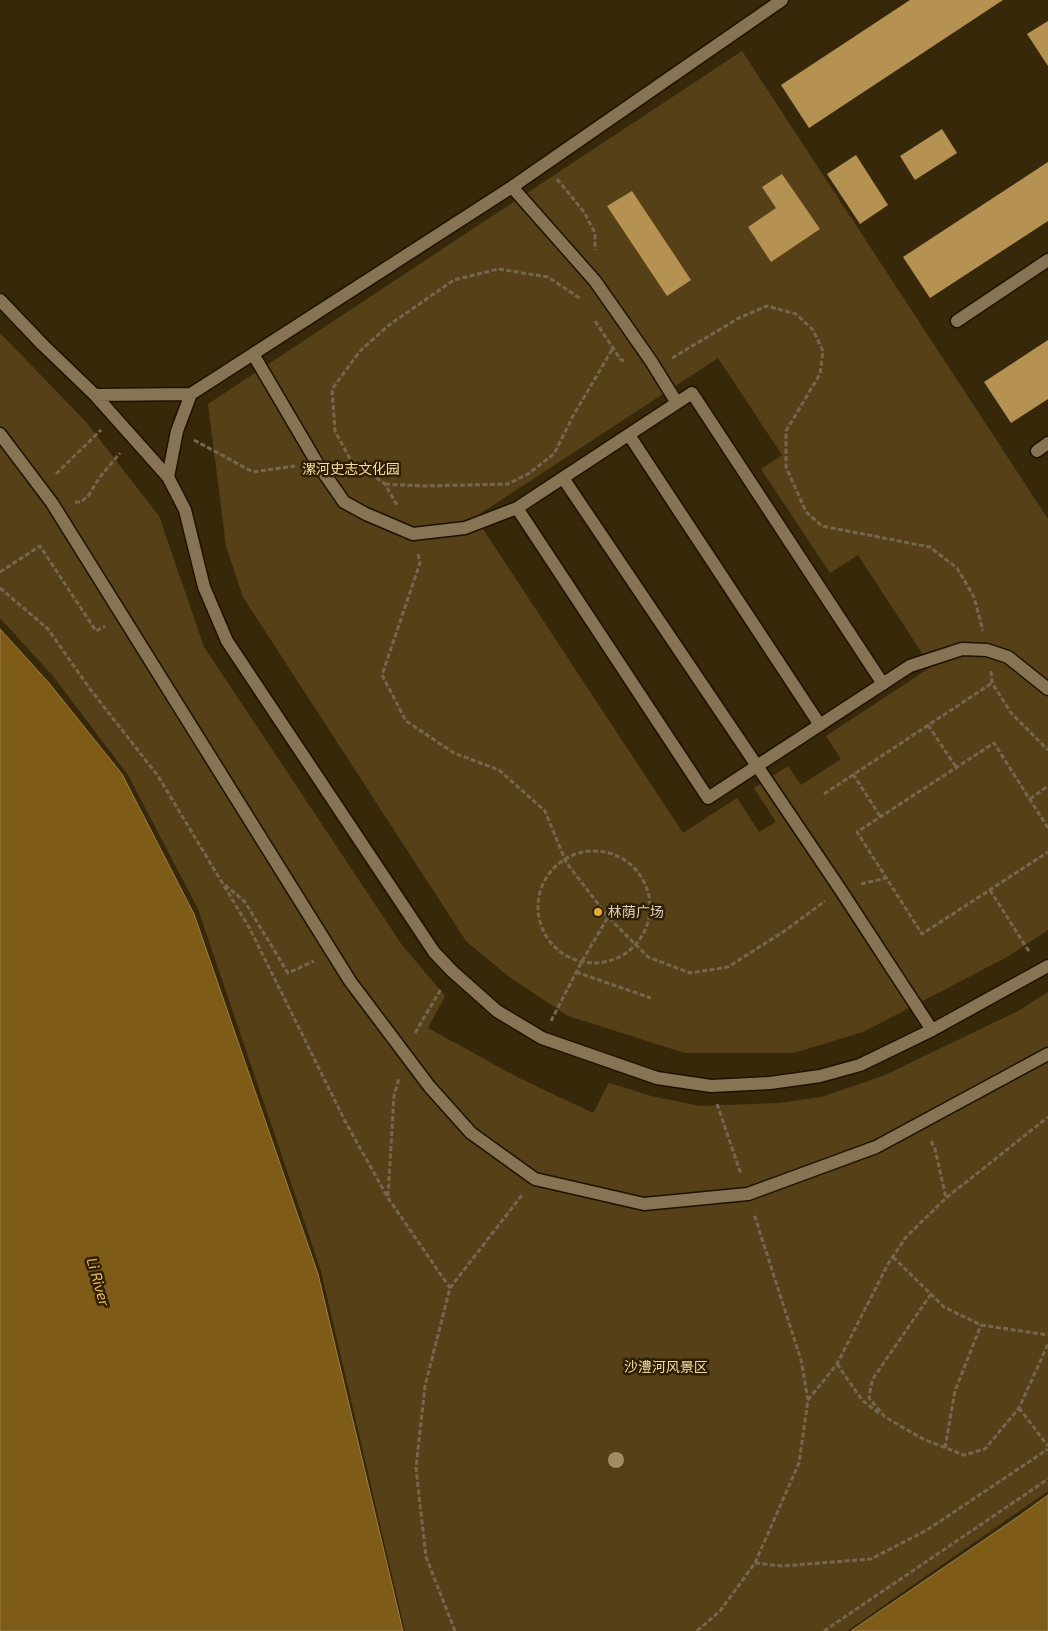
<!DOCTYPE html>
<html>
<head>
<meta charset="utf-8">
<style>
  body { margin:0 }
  canvas { display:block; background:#38280a }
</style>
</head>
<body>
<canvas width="1048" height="1631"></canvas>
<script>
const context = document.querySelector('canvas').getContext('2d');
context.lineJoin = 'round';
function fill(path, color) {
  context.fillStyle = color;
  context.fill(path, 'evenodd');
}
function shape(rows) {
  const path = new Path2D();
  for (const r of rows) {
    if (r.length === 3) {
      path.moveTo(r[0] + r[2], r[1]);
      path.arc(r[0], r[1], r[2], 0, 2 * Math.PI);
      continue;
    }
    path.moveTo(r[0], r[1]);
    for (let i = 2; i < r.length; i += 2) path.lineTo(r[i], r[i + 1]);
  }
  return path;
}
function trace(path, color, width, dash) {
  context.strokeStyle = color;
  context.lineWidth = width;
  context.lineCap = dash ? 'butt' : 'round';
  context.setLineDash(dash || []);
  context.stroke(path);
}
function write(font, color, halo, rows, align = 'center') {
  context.font = font + ' "Exo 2","Noto Sans SC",sans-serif';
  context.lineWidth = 5;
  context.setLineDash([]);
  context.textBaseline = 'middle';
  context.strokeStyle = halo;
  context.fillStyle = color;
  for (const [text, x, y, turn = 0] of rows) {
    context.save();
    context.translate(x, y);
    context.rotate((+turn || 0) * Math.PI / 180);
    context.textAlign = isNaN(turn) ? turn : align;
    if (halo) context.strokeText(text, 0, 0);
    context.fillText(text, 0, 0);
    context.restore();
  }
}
fill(shape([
  [742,51,1048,519,1048,930,1007,957,863,1032,793,1053,685,1053,568,1016,508,976,466,941,243,597,226,546,208,404],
  [718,358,782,455,761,469,830,573,858,555,931,667,826,736,841,759,801,785,788,766,754,788,776,822,759,832,737,798,683,833,475,517],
  [0,333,86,422,159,516,204,647,402,945,445,996,428,1028,517,1077,593,1113,609,1083,651,1096,700,1106,779,1103,821,1097,883,1076,1018,1011,1048,992,1048,1491,847,1631,405,1631,321,1271,198,909,128,775,53,676,0,618]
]), '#564018');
const water = shape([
  [0,629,49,683,122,774,194,914,318,1274,403,1631,0,1631,0,629],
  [1048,1495,1048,1631,851,1631,1019,1516,1048,1495]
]);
fill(water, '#7e5c18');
trace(water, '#9a7f4a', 1);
fill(shape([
  [910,0,1003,0,809,128,781,85],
  [1048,21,1048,66,1027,34],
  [942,129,957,153,915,180,900,156],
  [856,155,888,205,860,224,827,174],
  [1048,162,1048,221,930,298,903,257],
  [782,174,820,229,771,262,748,227,776,208,762,187],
  [632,191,691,280,667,296,607,206],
  [1048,340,1048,399,1011,423,984,382]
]), '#b59252');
const minor = shape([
  [512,187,595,281,651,361,677,403],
  [0,300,42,344,95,395,168,477,185,510,204,587,227,641,434,952,452,971,497,1011,542,1038,657,1078,711,1086,770,1083,820,1076,860,1065,932,1030,1048,966],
  [957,321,1048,260],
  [253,354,317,463,344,502,366,514,413,534,465,528,517,508],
  [95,395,191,394],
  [0,434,52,503,350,981,429,1086,471,1133,535,1179,644,1204,748,1194,876,1147,1048,1054],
  [629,435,820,725],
  [1037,451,1048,443],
  [168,477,177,431,191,394,512,187,782,0],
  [563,478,840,889,932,1030],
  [883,684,692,393,517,508,708,798,910,666,962,649,987,650,1008,657,1048,689]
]);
trace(minor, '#1d1100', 15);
trace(shape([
  [557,179,584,212,595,233,595,250],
  [595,321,621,360,625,361],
  [672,358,739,318,767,306,796,314,813,330,823,351,820,374,786,431,786,467,806,512,822,526,930,547,957,568,974,597,983,631],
  [194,440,253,472,295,466],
  [56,474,101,430],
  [385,484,423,486,508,484,528,474,554,454,573,416,613,348],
  [75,502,81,502,89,495,99,478,120,453],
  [397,505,385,484,350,459,335,431,332,389,360,351,389,325,454,280,498,269,548,277,581,299],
  [418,554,420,563,382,675,406,721,454,753,499,770,545,811,566,862,608,917,648,957,690,973,728,967,786,930,825,901],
  [0,572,40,546,96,631,105,626],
  [0,588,48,629,90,689,158,776,250,929,345,1121,388,1198,450,1288],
  [991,671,992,683,1012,714,1048,750],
  [928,725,956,767],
  [853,774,880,816],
  [824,794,992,683],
  [1030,799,1048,786],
  [1048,828,994,743,857,832,922,934,1048,852],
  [594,907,56],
  [861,884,886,878],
  [225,885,245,902,288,973,314,961],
  [990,890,1030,953],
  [576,972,651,998],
  [551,1021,581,963,608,917],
  [415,1033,441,989],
  [717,1104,741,1174],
  [931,1141,935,1149,946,1198],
  [388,1196,394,1096,399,1078],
  [893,1257,944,1307,981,1325,1048,1335],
  [931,1294,872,1380,869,1398,885,1417,923,1439,964,1455,985,1449,1019,1408,1048,1344],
  [837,1364,862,1400,880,1414],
  [808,1400,837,1364,888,1264,906,1237,946,1198,1048,1117],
  [1019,1408,1048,1446],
  [945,1448,955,1391,981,1325],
  [755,1563,782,1566,871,1559,927,1530,1048,1449],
  [455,1631,426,1557,416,1468,425,1386,450,1288,522,1195],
  [697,1631,720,1611,755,1563,799,1463,808,1400,801,1360,754,1214],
  [824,1631,1048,1479]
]), '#75674f', 3, [5, 2.5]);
trace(minor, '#867455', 12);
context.fillStyle = '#a38c62';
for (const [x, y] of [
  [616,1460]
]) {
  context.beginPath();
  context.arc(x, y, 8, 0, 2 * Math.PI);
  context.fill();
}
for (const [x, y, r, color] of [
  [598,912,5,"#e7ac36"]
]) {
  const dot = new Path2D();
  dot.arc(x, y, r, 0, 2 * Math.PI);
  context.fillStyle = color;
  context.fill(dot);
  trace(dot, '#2e1f02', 2);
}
write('14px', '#fbddaa', '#2e1f02', [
  ["漯河史志文化园",351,469],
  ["沙澧河风景区",666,1367]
]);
write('14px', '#dad0c0', '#2e1f02', [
  ["林荫广场",608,912]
], 'left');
write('italic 15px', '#ebb95f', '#2e1f02', [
  ["Li River",98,1282,74]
]);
</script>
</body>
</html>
